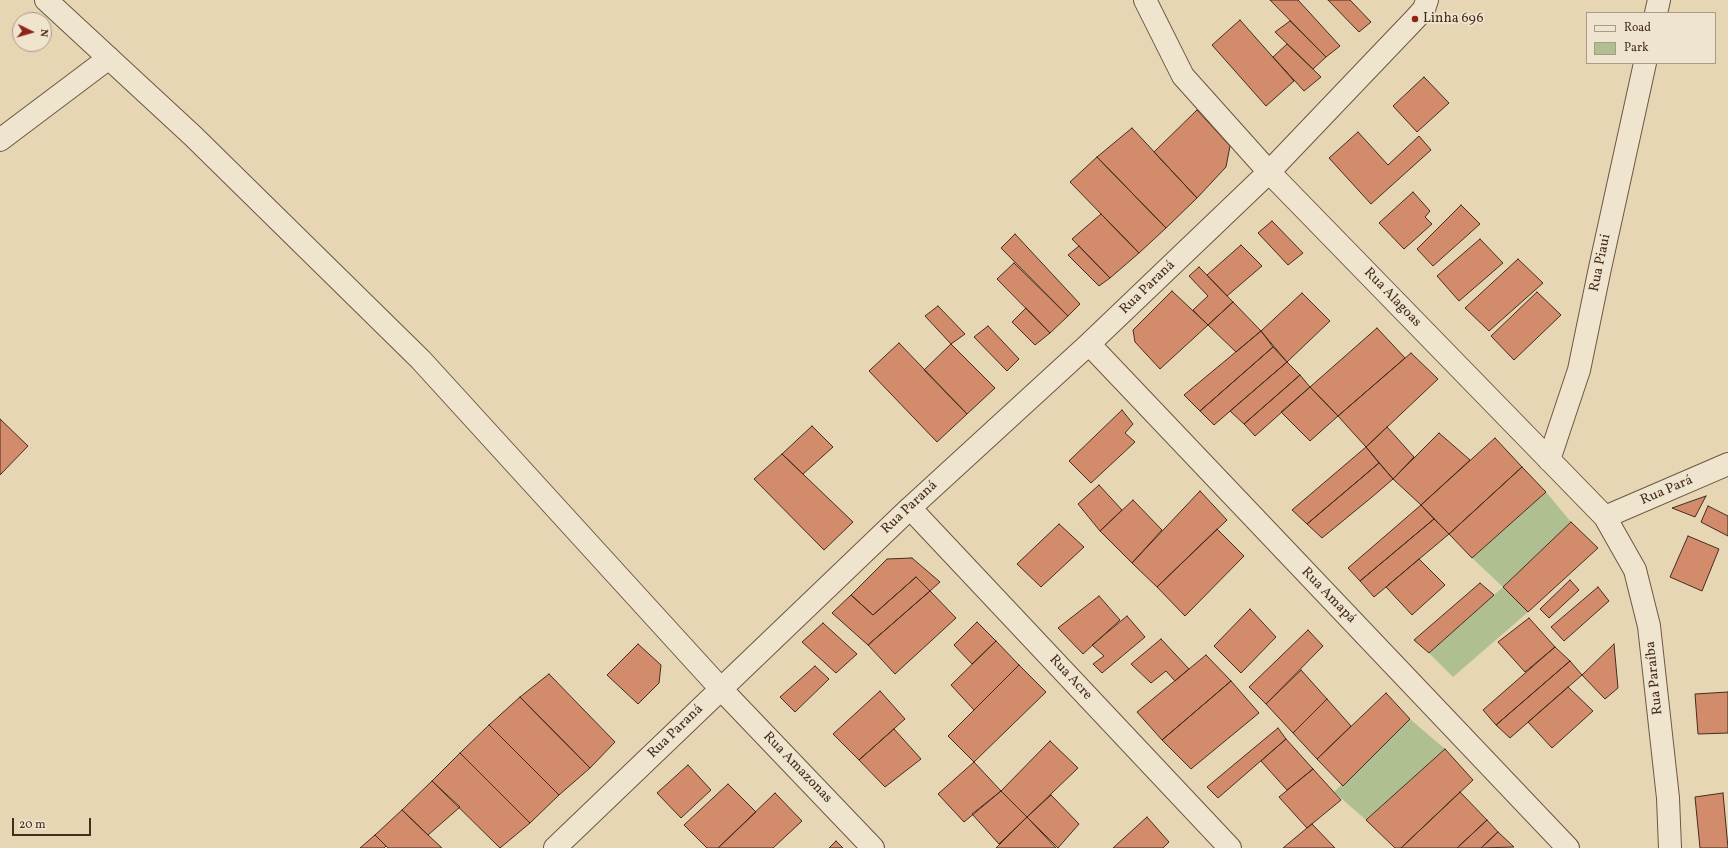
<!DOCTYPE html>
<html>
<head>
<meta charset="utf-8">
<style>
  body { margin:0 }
  #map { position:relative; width:1728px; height:848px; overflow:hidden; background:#e6d6b4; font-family:Vollkorn,serif }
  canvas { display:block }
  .legend { position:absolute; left:1586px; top:12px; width:130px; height:52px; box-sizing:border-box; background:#efe4ce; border:1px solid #ab9a88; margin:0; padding:5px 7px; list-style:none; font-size:12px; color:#462c1e }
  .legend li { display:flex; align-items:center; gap:8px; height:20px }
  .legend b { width:20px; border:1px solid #ab9a88 }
  .north { position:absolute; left:12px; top:12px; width:40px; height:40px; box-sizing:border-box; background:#efe4ce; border:1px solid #ab9a88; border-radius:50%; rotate:95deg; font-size:11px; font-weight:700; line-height:16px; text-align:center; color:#462c1e }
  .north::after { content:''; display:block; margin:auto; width:14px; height:18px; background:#8f2418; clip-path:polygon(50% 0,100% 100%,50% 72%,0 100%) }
  .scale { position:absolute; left:12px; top:818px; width:79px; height:18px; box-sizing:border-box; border:2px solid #462c1e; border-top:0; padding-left:5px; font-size:12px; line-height:14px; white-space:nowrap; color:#462c1e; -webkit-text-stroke:3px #efe4ce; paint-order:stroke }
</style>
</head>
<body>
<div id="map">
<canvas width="1728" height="848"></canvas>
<ul class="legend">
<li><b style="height:5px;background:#efe4ce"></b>Road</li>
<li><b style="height:11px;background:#b0bf91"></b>Park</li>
</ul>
<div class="north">N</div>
<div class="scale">20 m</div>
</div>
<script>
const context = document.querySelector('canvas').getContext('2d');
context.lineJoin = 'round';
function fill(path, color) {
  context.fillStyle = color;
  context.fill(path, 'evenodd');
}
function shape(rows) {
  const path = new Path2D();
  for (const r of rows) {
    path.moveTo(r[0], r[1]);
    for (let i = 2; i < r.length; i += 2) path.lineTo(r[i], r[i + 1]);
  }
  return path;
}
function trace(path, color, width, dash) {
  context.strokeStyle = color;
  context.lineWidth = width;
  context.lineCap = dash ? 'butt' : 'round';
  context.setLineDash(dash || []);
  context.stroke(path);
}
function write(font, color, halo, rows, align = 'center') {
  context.font = font + ' Vollkorn,serif';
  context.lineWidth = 3.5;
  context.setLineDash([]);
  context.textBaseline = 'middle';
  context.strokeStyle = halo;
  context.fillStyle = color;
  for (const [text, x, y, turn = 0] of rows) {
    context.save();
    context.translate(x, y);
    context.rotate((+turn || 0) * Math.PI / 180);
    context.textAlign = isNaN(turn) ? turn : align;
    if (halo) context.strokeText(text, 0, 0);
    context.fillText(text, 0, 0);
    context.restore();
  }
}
fill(shape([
  [1546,492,1571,522,1503,587,1528,612,1453,677,1429,653,1503,587,1472,558],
  [1410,719,1445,749,1366,820,1334,792]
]), '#b0bf91');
const building = shape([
  [1270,0,1298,0,1340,46,1326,57,1270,0],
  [1328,0,1350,0,1371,22,1359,32,1328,0],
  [1240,20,1294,81,1266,106,1212,45,1240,20],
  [1290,21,1326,57,1313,69,1275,32,1290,21],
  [1287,44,1321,77,1304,91,1273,57,1287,44],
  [1424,77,1449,103,1417,132,1393,106,1424,77],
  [1197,110,1230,146,1226,167,1197,198,1154,152,1197,110],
  [1132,128,1197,198,1166,228,1097,157,1132,128],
  [1358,132,1388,165,1419,136,1431,150,1371,204,1329,158,1358,132],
  [1097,157,1166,228,1139,253,1070,182,1097,157],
  [1413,192,1430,211,1425,217,1432,224,1404,249,1379,223,1413,192],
  [1461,205,1480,224,1433,266,1417,249,1461,205],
  [1101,214,1139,253,1110,278,1072,239,1101,214],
  [1272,221,1303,253,1288,265,1258,233,1272,221],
  [1015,234,1080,304,1068,316,1001,248,1015,234],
  [1480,239,1503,263,1459,301,1437,276,1480,239],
  [1241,245,1262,266,1227,296,1207,275,1241,245],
  [1079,246,1110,278,1099,286,1068,255,1079,246],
  [1518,259,1543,283,1489,331,1465,308,1518,259],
  [1014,263,1068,316,1050,333,997,279,1014,263],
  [1199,267,1233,302,1208,325,1193,310,1208,296,1189,276,1199,267],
  [1172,291,1208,325,1160,369,1135,342,1133,330,1172,291],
  [1537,292,1561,315,1514,360,1491,336,1537,292],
  [1302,293,1330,321,1287,362,1261,331,1302,293],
  [1233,302,1261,331,1236,352,1208,325,1233,302],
  [938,306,965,334,951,344,925,316,938,306],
  [1026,308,1050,333,1035,345,1012,322,1026,308],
  [988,326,1019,359,1007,371,974,337,988,326],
  [1377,328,1405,358,1338,416,1310,387,1377,328],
  [1261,331,1273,347,1200,411,1184,395,1261,331],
  [899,343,967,414,937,442,869,371,899,343],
  [951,344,995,388,967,414,924,370,951,344],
  [1273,347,1287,362,1214,425,1200,411,1273,347],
  [1411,353,1438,379,1366,447,1338,416,1411,353],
  [1287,362,1300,375,1244,424,1230,411,1287,362],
  [1300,375,1310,387,1255,436,1244,424,1300,375],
  [1310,387,1338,416,1310,441,1281,412,1310,387],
  [1122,410,1133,424,1125,433,1135,442,1091,483,1069,461,1122,410],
  [0,419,28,446,0,475,0,419],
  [812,426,833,447,803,474,782,454,812,426],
  [1387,427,1414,457,1393,479,1366,447,1387,427],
  [1439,433,1470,460,1421,505,1393,479,1439,433],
  [1495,438,1522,467,1449,534,1421,505,1495,438],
  [1366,447,1379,463,1307,524,1292,510,1366,447],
  [782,454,853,522,824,550,754,479,782,454],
  [1379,463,1393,479,1372,497,1322,538,1307,524,1379,463],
  [1522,467,1546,492,1472,558,1449,534,1522,467],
  [1099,485,1122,510,1100,531,1078,504,1099,485],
  [1200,491,1227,520,1157,587,1132,563,1200,491],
  [1706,496,1695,517,1672,508,1706,496],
  [1133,500,1162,530,1132,563,1100,531,1133,500],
  [1421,505,1434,519,1360,581,1348,568,1421,505],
  [1708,506,1728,516,1728,536,1701,522,1708,506],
  [1434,519,1449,534,1374,597,1360,581,1434,519],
  [1571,522,1598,548,1528,612,1503,587,1571,522],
  [1059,524,1084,547,1041,587,1017,564,1059,524],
  [1217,529,1244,556,1185,616,1157,587,1217,529],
  [1688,536,1719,549,1702,591,1670,577,1688,536],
  [912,558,940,582,930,591,916,577,873,615,851,595,887,559,912,558],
  [1419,559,1445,585,1412,615,1386,587,1419,559],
  [916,577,930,591,868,645,832,613,851,595,873,615,916,577],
  [1570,580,1579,590,1549,618,1540,609,1570,580],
  [1480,583,1494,595,1429,653,1414,640,1480,583],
  [1598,587,1609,601,1564,641,1551,627,1598,587],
  [930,591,956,618,895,674,868,645,930,591],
  [1099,596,1120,620,1083,654,1058,628,1099,596],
  [1250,609,1276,637,1241,673,1214,646,1250,609],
  [1127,616,1145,637,1102,673,1093,664,1104,656,1092,645,1127,616],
  [1529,618,1555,647,1525,672,1498,642,1529,618],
  [977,622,996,641,972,664,954,645,977,622],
  [823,623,857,654,836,673,802,642,823,623],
  [1308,630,1323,646,1266,704,1249,687,1308,630],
  [1161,639,1189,669,1175,681,1166,671,1151,683,1131,664,1161,639],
  [996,641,1019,665,974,710,951,685,996,641],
  [638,644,661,665,659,683,638,704,607,675,638,644],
  [1614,644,1618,688,1605,699,1582,675,1614,644],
  [1555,647,1570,661,1496,725,1483,710,1555,647],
  [1206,655,1231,681,1162,740,1137,712,1206,655],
  [1570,661,1582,675,1510,738,1496,725,1570,661],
  [1019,665,1046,692,974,762,948,736,1019,665],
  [815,666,829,679,795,712,780,697,815,666],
  [1301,670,1327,699,1293,733,1266,704,1301,670],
  [549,674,615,742,590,768,520,697,549,674],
  [1231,681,1259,713,1191,769,1162,740,1231,681],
  [1568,687,1593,711,1552,748,1528,722,1568,687],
  [880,691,905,719,859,760,833,734,880,691],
  [1728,692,1728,733,1698,734,1695,694,1728,692],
  [1386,693,1410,719,1343,786,1317,759,1386,693],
  [520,697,590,768,559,795,489,725,520,697],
  [1327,699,1351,726,1317,759,1293,733,1327,699],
  [489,725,559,795,530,823,460,753,489,725],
  [1278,728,1286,739,1218,798,1207,787,1278,728],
  [894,729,921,759,885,787,859,760,894,729],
  [1286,739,1313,769,1287,790,1261,761,1286,739],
  [1050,741,1078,768,1027,817,1001,791,1050,741],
  [1445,749,1473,780,1401,848,1395,848,1366,820,1445,749],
  [460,753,530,823,500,848,432,781,460,753],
  [974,762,1001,791,964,822,938,794,974,762],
  [688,765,711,790,681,818,657,793,688,765],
  [1313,769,1341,800,1307,828,1279,797,1313,769],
  [432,781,460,807,428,835,402,810,432,781],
  [728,784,756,812,718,848,707,848,684,825,728,784],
  [1001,791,1027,817,999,844,972,814,1001,791],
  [1460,792,1487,820,1457,848,1401,848,1460,792],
  [775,793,802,821,773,848,718,848,775,793],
  [1723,793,1728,848,1700,848,1695,797,1723,793],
  [1051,795,1079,824,1058,848,1027,817,1051,795],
  [402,810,428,835,442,848,388,848,375,835,402,810],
  [1027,817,1056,848,996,848,1027,817],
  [1147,817,1169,842,1163,848,1113,848,1147,817],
  [1487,820,1498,832,1481,848,1457,848,1487,820],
  [1312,824,1335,848,1283,848,1307,828,1312,824],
  [1498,832,1514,847,1481,848,1498,832],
  [375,835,386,846,384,848,360,848,375,835],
  [836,841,843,848,829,848,836,841]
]);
fill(building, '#d28c6b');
trace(building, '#462c1e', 1);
const minor = shape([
  [46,0,193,136,421,360,721,689,873,848],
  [1145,0,1183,76,1269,172,1605,517,1635,570,1649,626,1668,798,1670,848],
  [1656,13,1659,0],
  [0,140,109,58],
  [1089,344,1568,848],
  [1549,460,1579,370,1600,268,1645,63],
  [910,508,1230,848],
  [1605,517,1728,464],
  [555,848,910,508,1089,344,1269,172,1415,19,1424,9,1427,0]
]);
trace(minor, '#6e5644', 24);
trace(minor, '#efe4ce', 22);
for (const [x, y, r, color] of [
  [1415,19,4,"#8f2418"]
]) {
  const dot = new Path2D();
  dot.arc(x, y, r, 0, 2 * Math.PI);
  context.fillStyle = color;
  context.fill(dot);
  trace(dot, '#efe4ce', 1.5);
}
write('14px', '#462c1e', '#efe4ce', [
  ["Linha 696",1423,19]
], 'left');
write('14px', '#462c1e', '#efe4ce', [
  ["Rua Piaui",1601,263,-78],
  ["Rua Paraná",1148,288,-44],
  ["Rua Alagoas",1392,298,46],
  ["Rua Pará",1667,491,-23],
  ["Rua Paraná",910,508,-43],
  ["Rua Amapá",1328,596,46],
  ["Rua Acre",1070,678,47],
  ["Rua Paraíba",1655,678,-96],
  ["Rua Paraná",676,732,-44],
  ["Rua Amazonas",797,768,46]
]);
</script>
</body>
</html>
